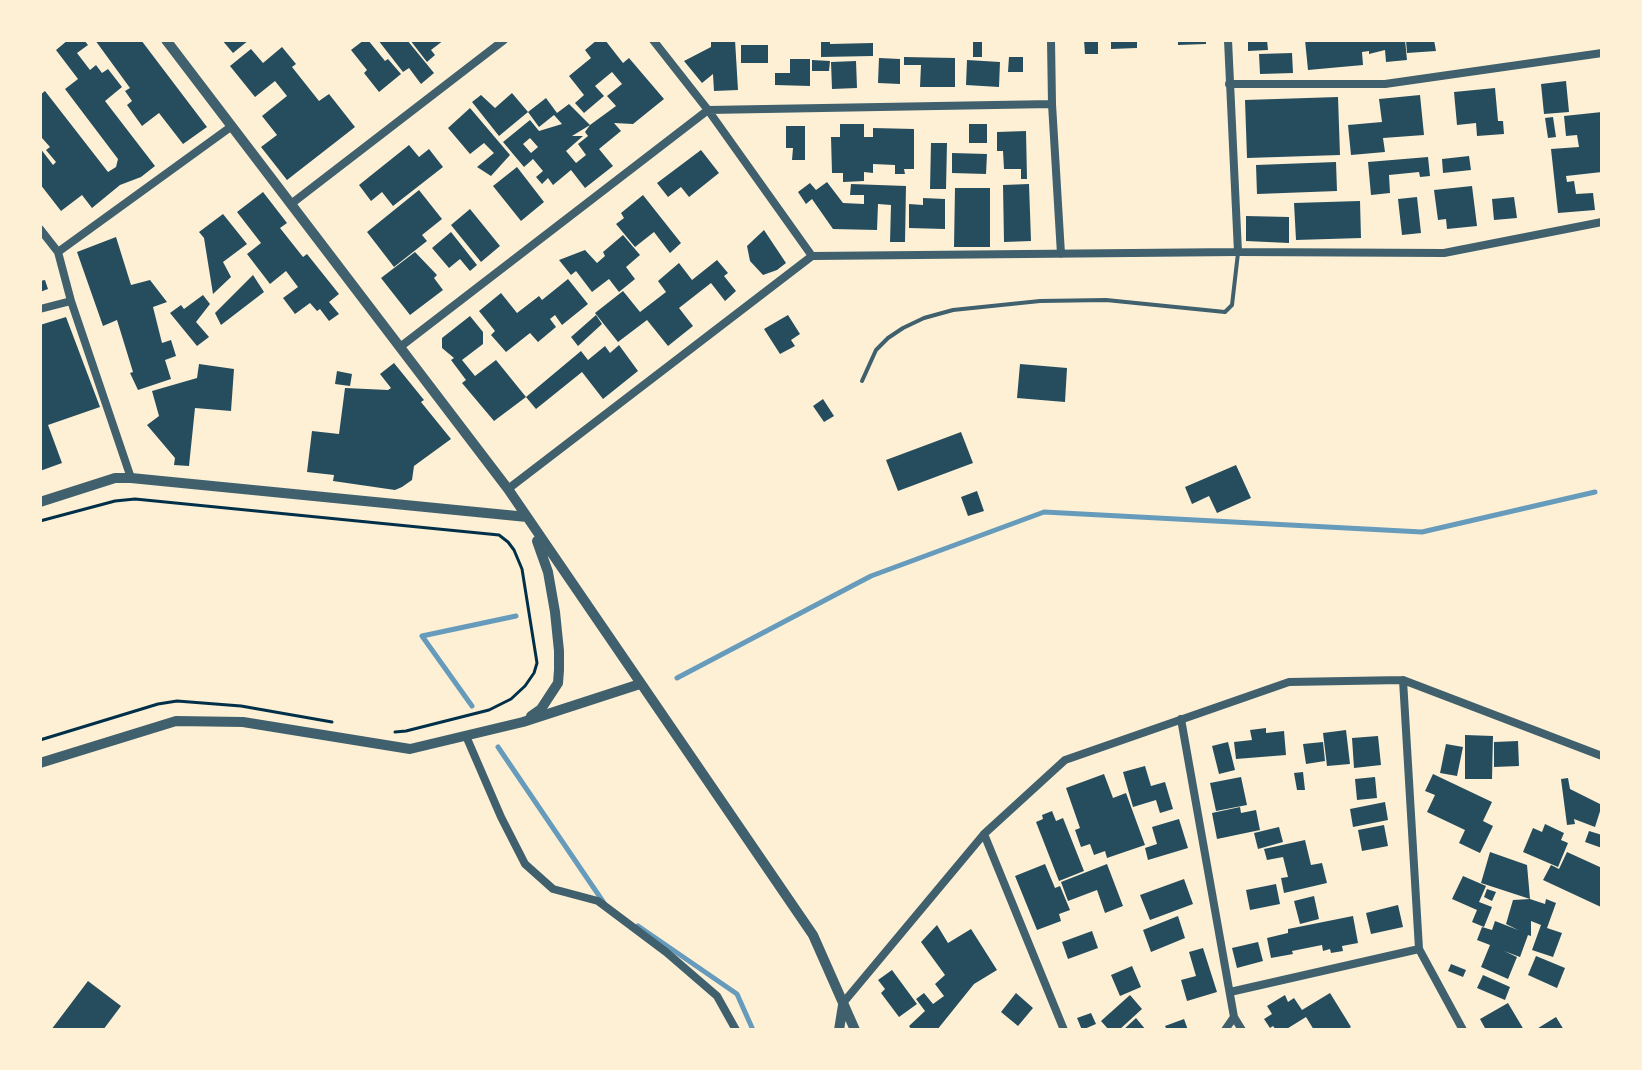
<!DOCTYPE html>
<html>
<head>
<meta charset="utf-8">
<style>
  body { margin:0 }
  #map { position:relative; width:1642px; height:1070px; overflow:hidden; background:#fdf0d5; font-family:Karla,sans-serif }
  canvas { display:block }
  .frame { position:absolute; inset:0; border:42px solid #fdf0d5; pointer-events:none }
</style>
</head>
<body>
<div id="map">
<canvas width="1642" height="1070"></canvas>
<div class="frame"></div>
</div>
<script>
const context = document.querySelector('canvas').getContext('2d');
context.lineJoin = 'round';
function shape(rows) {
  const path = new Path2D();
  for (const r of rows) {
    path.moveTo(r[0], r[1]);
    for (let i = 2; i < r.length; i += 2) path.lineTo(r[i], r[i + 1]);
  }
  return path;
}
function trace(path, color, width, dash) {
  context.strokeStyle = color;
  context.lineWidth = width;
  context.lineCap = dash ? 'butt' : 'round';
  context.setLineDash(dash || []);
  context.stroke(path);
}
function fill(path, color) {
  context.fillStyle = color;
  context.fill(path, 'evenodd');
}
trace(shape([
  [677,678,871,576,1044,512,1422,532,1595,492],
  [472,706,422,636,516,616],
  [498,747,604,903],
  [638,926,737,994,753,1030]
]), '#669bbc', 5);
fill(shape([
  [68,40,84,40,88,45,77,53,90,70,96,65,102,73,108,69,122,87,105,101,155,166,141,177,120,185,92,208,82,195,61,211,40,184,40,148,53,165,56,162,46,150,50,147,42,138,40,139,40,95,45,91,108,172,116,167,118,159,65,89,78,79,56,50],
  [95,40,141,40,207,127,183,144,159,113,142,126,127,105,132,101,125,91,130,88],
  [222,40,249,40,233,53],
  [364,40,368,40,385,61,388,59,401,74,379,92,364,73,367,70,351,50],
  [378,40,407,40,434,73,421,84,409,68,403,72],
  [410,40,444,40,431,50,435,55,427,62],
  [597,40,605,40,623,63,629,58,664,99,633,124,614,123,621,131,599,149,613,166,585,188,571,170,553,185,548,178,542,184,536,177,543,171,533,159,524,167,503,142,530,120,539,131,562,124,554,115,539,127,528,112,546,98,557,113,569,104,590,125,616,106,607,96,622,84,612,72,595,86,604,96,584,113,575,103,584,95,569,76,591,58,585,50],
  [590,125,585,132,588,136,578,144,586,155,576,163,566,151,583,136,572,136],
  [530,138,538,147,531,153,523,144],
  [711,40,735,40,738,90,714,91,713,74,702,83,684,61,711,47],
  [821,40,830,40,830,44,873,43,873,56,821,57],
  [973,40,982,40,982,57,973,57],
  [1084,40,1098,40,1098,54,1085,54],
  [1111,40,1137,40,1137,48,1111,49],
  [1178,40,1206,40,1206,44,1178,45],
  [1267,40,1268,50,1248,51,1248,41],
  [1305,40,1405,40,1407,60,1386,62,1385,50,1369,54,1369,51,1362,52,1363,65,1308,70],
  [1406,40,1434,40,1436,51,1407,53],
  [741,45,768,45,768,63,741,63],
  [282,47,296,64,292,67,319,101,329,94,355,127,287,180,261,147,277,135,262,116,287,96,275,81,255,97,230,66,251,49,263,63],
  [1292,53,1293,73,1260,74,1259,54],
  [904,57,955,58,955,87,920,87,921,65,904,65],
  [1009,57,1023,57,1023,72,1008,72],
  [879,58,900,59,900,84,878,83],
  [790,59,810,59,810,86,775,85,775,73,790,73],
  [812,60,830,61,829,71,812,71],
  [967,60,1000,62,999,87,966,85],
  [856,61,857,88,832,89,831,62],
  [1566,81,1569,112,1544,114,1541,84],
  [1495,88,1498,121,1503,121,1504,134,1477,136,1476,123,1457,125,1454,92],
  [512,93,528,112,499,136,472,102,481,95,495,108],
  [1420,95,1424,135,1383,138,1385,152,1351,155,1348,125,1382,122,1379,99],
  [1338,97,1340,155,1247,158,1245,100],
  [470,108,510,155,491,176,477,167,494,153,484,143,470,154,448,128],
  [1602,112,1602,172,1566,176,1567,182,1574,181,1576,194,1593,193,1595,210,1558,213,1551,149,1579,147,1577,135,1566,136,1564,116],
  [1553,117,1556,137,1548,138,1545,118],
  [840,124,864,124,864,137,873,137,873,128,914,129,914,169,904,169,905,174,895,174,895,165,873,164,873,173,864,172,864,181,843,182,843,173,832,173,831,137,840,137],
  [969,124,987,124,987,143,969,143],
  [786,126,805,126,805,160,792,160,793,148,786,148],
  [1026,131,1027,179,1021,179,1021,169,1004,169,1003,151,997,151,997,132],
  [931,143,947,143,946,189,930,189],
  [409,145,419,157,429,149,443,167,393,206,382,192,371,201,359,185],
  [701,150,719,173,689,197,681,187,668,197,657,183],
  [952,153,987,154,986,174,952,173],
  [1469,156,1471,170,1443,173,1442,159],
  [1428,157,1430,176,1420,177,1419,172,1389,175,1390,193,1371,195,1368,162],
  [1336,162,1337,191,1257,194,1256,165],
  [517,167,544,202,521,221,493,186],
  [827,182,843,203,864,204,864,195,850,195,851,184,906,186,905,242,890,242,891,205,878,204,877,230,833,229,812,199,806,204,798,192,810,183,816,190],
  [1029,184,1031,241,1004,242,1003,185],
  [1472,186,1477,226,1447,229,1446,219,1438,220,1434,190],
  [955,188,990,188,990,247,954,247],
  [419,190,442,219,422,235,427,241,394,267,367,232],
  [263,192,287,223,280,228,303,257,307,254,339,294,329,302,339,314,329,321,320,309,317,311,310,303,295,314,283,298,298,287,286,271,270,284,247,254,261,243,237,212],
  [643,195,681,243,670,253,654,232,635,247,616,224,624,218,621,213],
  [1417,197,1421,233,1402,235,1398,199],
  [1514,197,1517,218,1494,220,1492,199],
  [923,198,945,199,945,229,909,228,909,204,923,205],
  [1360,201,1361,238,1296,240,1294,203],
  [470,209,500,246,481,262,451,225],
  [223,214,247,244,223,262,231,277,213,294,204,238,199,232],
  [1246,216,1289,217,1289,243,1246,241],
  [764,230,786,263,777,270,763,275,750,261,747,246],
  [451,232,477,265,470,271,460,259,449,268,432,248],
  [623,235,640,255,626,267,635,279,619,292,609,279,592,292,576,271,571,275,559,260,585,250,597,263,605,256,603,252],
  [116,237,131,285,150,280,167,302,153,307,162,343,171,340,176,356,165,360,171,379,138,390,130,373,133,372,117,320,103,326,77,252],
  [415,252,437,275,434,278,443,290,410,315,381,278],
  [717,260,728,273,724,276,736,291,725,301,711,283,679,308,693,326,668,346,647,320,618,342,595,313,623,291,640,312,666,292,658,281,679,263,692,280],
  [253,275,264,292,221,325,215,313],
  [568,279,588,304,562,325,555,315,550,319,556,327,538,342,530,333,506,352,491,335,495,331,479,311,501,293,517,313,539,296,542,300],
  [45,280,48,289,40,292,40,281],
  [203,295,210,304,196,322,209,337,197,346,170,313,181,305,184,309],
  [596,315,602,324,578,346,571,337],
  [788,315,800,334,791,340,795,346,780,354,764,329],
  [470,316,483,332,483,344,462,360,475,376,496,360,526,397,581,351,588,360,605,346,610,353,619,345,638,371,603,399,582,372,536,409,526,397,494,421,462,383,466,380,451,360,454,358,442,348,442,338],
  [66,317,100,407,48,425,62,463,40,471,40,325],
  [394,363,424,400,421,402,451,439,414,466,412,480,402,487,395,490,333,481,334,475,307,472,312,431,339,434,345,388,388,390,391,388,380,374],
  [199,364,234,369,231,411,195,408,189,466,174,465,175,458,147,425,159,416,152,391,197,378],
  [1020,364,1067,368,1065,402,1017,398],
  [337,371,352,374,350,386,335,384],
  [823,399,834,416,824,422,813,406],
  [961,432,973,463,898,491,886,460],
  [1236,465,1251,498,1217,513,1209,496,1192,504,1185,487],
  [977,491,984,511,968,516,961,497],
  [1266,728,1266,733,1284,731,1286,755,1236,759,1234,742,1252,740,1250,730],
  [1346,730,1350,764,1327,766,1323,733],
  [1465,735,1493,736,1492,779,1465,779],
  [1378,736,1381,765,1354,768,1352,738],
  [1518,741,1519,766,1494,767,1494,742],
  [1228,742,1235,770,1219,774,1212,746],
  [1323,742,1325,761,1306,764,1303,744],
  [1446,744,1463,747,1457,776,1440,773],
  [1145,766,1151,786,1165,782,1173,809,1160,813,1156,800,1133,807,1123,772],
  [1303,772,1305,790,1297,790,1294,773],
  [1104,774,1113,798,1126,793,1145,845,1107,858,1105,851,1094,855,1090,844,1081,847,1075,830,1080,828,1066,788],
  [1433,774,1492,802,1483,821,1493,826,1480,853,1459,843,1465,830,1427,812,1435,795,1425,791],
  [1241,777,1247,805,1216,811,1210,783],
  [1375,777,1377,798,1357,800,1355,779],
  [1568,778,1570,789,1602,805,1595,827,1574,819,1575,824,1567,825,1561,779],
  [1385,802,1388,820,1353,827,1350,809],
  [1240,807,1241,813,1256,810,1260,830,1217,839,1212,813],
  [1052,811,1056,821,1063,818,1084,871,1059,881,1036,822,1043,819,1042,815],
  [1179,819,1188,848,1148,860,1145,848,1157,844,1152,827],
  [1545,824,1564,833,1561,840,1568,843,1558,867,1523,852,1533,828,1542,832],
  [1384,825,1388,846,1362,851,1358,830],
  [1279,827,1283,842,1258,849,1254,833],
  [1589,831,1602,835,1602,848,1585,842],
  [1305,840,1311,865,1322,863,1327,883,1284,893,1281,878,1288,877,1283,857,1267,860,1264,849],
  [1490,852,1527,865,1530,899,1545,904,1546,899,1556,903,1547,928,1562,933,1553,957,1532,950,1541,925,1531,921,1531,936,1528,935,1520,957,1504,951,1517,957,1508,979,1481,967,1490,945,1477,940,1482,927,1492,930,1495,921,1518,930,1506,924,1513,900,1530,899,1481,883],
  [1567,852,1602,868,1601,907,1543,880,1551,865,1559,869],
  [1045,864,1055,888,1060,886,1070,910,1059,914,1061,921,1037,930,1015,876],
  [1107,864,1123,906,1105,913,1097,890,1068,901,1061,882],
  [1463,876,1486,886,1479,902,1492,907,1484,927,1472,922,1477,910,1452,899],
  [1184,879,1193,904,1150,920,1140,895],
  [1276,884,1280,904,1250,910,1246,890],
  [1487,889,1496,892,1492,901,1484,897],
  [1314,896,1319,919,1300,924,1294,901],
  [1398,905,1403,927,1371,934,1366,913],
  [1178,916,1185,938,1151,952,1143,930],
  [1353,916,1358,943,1342,946,1343,951,1331,953,1330,949,1323,951,1322,945,1292,951,1293,954,1271,958,1267,938,1288,933,1288,929],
  [937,925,948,943,971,929,997,970,974,984,937,1030,912,1030,909,1026,925,1011,916,999,924,993,933,1004,944,996,935,984,945,975,921,942],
  [1092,931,1098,948,1068,959,1062,942],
  [1258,942,1263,961,1237,968,1232,948],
  [1203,948,1217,992,1187,1001,1181,980,1196,976,1189,952],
  [1536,956,1565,968,1557,988,1528,975],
  [1451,964,1466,970,1463,977,1448,971],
  [1132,966,1141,987,1120,996,1111,975],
  [892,970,917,1004,899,1017,881,993,885,989,878,980],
  [1483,975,1510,987,1505,1000,1477,988],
  [88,981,121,1006,103,1030,51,1030],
  [1016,993,1033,1008,1018,1026,1001,1012],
  [1330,993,1351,1027,1346,1030,1314,1030,1306,1017,1285,1030,1276,1030,1273,1026,1270,1028,1264,1019,1272,1014,1267,1006,1285,995,1288,1002,1294,998,1302,1010],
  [1130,995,1142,1009,1119,1030,1109,1030,1101,1021],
  [1508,1003,1524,1030,1486,1030,1480,1019],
  [1091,1013,1096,1024,1082,1030,1077,1018],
  [1556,1017,1564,1030,1535,1030],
  [1136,1018,1146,1030,1123,1030],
  [1184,1019,1188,1030,1167,1030,1165,1026]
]), '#264d5e');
trace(shape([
  [40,521,115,501,135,499,499,535,508,542,514,550,522,569,537,663,534,673,525,686,511,699,489,710,406,731,395,732],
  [40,740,158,704,177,701,241,706,332,722]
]), '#003049', 3);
trace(shape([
  [862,381,876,350,888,338,903,328,924,318,953,310,1040,301,1106,300,1225,312,1232,305,1238,253]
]), '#3f606c', 4);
trace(shape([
  [653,40,708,110,812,256],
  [1051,40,1052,104,1061,254],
  [1228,40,1238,252],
  [1229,84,1385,84,1602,53],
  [291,204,504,40],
  [40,229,58,252,71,301,131,478],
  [58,252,232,126],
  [40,309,71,301],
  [400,347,708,110,1052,104],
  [508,489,812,256,1238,252,1444,253,1602,222],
  [1403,680,1419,949,1463,1030],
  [1181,719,1234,1017,1242,1030],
  [466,736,501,817,525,864,553,889,598,901,666,952,717,996,736,1030],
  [984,834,1064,1030],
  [1230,992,1419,949],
  [843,1003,984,834,1065,760,1289,682,1403,680,1602,756],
  [1225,1030,1234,1017]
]), '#3f606c', 8);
trace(shape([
  [166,40,508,489,813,935,855,1030],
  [40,502,115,478,131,478,527,517],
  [531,716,541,709,558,683,559,670,559,651,555,612,548,572,537,541],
  [40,763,176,721,243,722,410,749,523,722,640,684],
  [839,1030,843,1005]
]), '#3f606c', 10);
</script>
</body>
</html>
